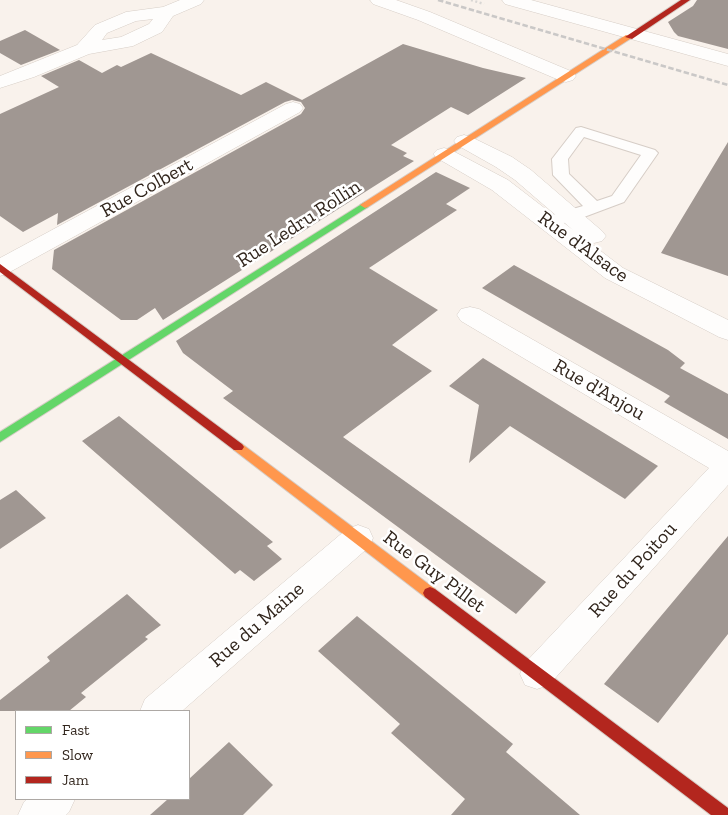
<!DOCTYPE html>
<html>
<head>
<meta charset="utf-8">
<style>
  body { margin:0 }
  #map { position:relative; width:728px; height:815px; overflow:hidden; background:#f9f2ec; font-family:"Zilla Slab",serif }
  canvas { display:block }
  .legend { position:absolute; left:15px; top:710px; width:175px; height:90px; box-sizing:border-box; background:#fff; border:1px solid #ada8a4; margin:0; padding:6px 9px; list-style:none; font-size:15px; color:#31251c }
  .legend li { display:flex; align-items:center; gap:10px; height:25px }
  .legend b { width:25px; border:1px solid #ada8a4 }
</style>
</head>
<body>
<div id="map">
<canvas width="728" height="815"></canvas>
<ul class="legend">
<li><b style="height:6px;background:#63d668"></b>Fast</li>
<li><b style="height:6px;background:#ff974d"></b>Slow</li>
<li><b style="height:6px;background:#b3261e"></b>Jam</li>
</ul>
</div>
<script>
const context = document.querySelector('canvas').getContext('2d');
context.lineJoin = 'round';
function fill(path, color) {
  context.fillStyle = color;
  context.fill(path, 'evenodd');
}
function shape(rows) {
  const path = new Path2D();
  for (const r of rows) {
    path.moveTo(r[0], r[1]);
    for (let i = 2; i < r.length; i += 2) path.lineTo(r[i], r[i + 1]);
  }
  return path;
}
function trace(path, color, width, dash) {
  context.strokeStyle = color;
  context.lineWidth = width;
  context.lineCap = dash ? 'butt' : 'round';
  context.setLineDash(dash || []);
  context.stroke(path);
}
function write(font, color, halo, rows, align = 'center') {
  context.font = font + ' "Zilla Slab",serif';
  context.lineWidth = 5;
  context.setLineDash([]);
  context.textBaseline = 'middle';
  context.strokeStyle = halo;
  context.fillStyle = color;
  for (const [text, x, y, turn = 0] of rows) {
    context.save();
    context.translate(x, y);
    context.rotate((+turn || 0) * Math.PI / 180);
    context.textAlign = isNaN(turn) ? turn : align;
    if (halo) context.strokeText(text, 0, 0);
    context.fillText(text, 0, 0);
    context.restore();
  }
}
fill(shape([
  [697,0,728,0,728,49,678,36,674,32,668,22,693,6],
  [25,30,60,50,21,65,0,53,0,41],
  [403,44,483,68,526,78,468,115,451,107,391,145,407,153,403,156,414,161,163,320,155,308,137,320,121,320,52,269,54,250,301,114,305,108,301,102,292,100,285,102,57,225,58,213,23,232,0,216,0,114,59,87,41,76,79,60,102,73,117,65,121,67,151,53,241,95,266,82,302,100],
  [728,142,728,276,661,253],
  [436,172,470,188,446,204,457,210,369,268,438,310,392,345,432,371,343,437,546,582,516,614,223,398,233,391,183,353,176,341],
  [514,265,668,350,685,363,680,368,728,394,728,439,664,402,670,396,482,288],
  [483,358,578,417,658,466,625,499,510,426,469,463,479,405,449,386],
  [119,416,273,542,267,546,282,559,254,581,240,570,235,574,82,441],
  [16,490,46,518,0,549,0,500],
  [728,536,728,634,658,723,604,684],
  [127,594,161,625,145,637,148,639,81,693,86,697,69,711,0,711,0,700,50,661,47,657],
  [357,616,513,744,506,752,580,815,451,815,465,799,391,733,400,724,318,651],
  [229,742,273,785,243,815,150,815,168,799,189,799,189,779]
]), '#a09792');
const lane = shape([
  [581,127,655,150,658,153,624,202,576,220,555,225,549,224,547,220,549,216,583,206,553,175,552,159,576,128,581,127],
  [584,137,641,155,612,196,597,201,569,174,568,159,584,137]
]);
const street = shape([
  [180,0,204,0,201,4,173,16,162,32,133,46,89,54,34,77,0,88,0,76,77,45,95,25,126,12,163,7,180,0],
  [153,19,149,24,121,37,102,40,107,33,136,21,153,19],
  [370,0,396,0,430,12,573,72,576,76,573,80,566,82,559,80,418,20,373,4,370,0],
  [502,0,531,0,728,54,728,66,505,4,502,0],
  [293,102,300,104,303,108,300,112,8,273,0,276,0,258,286,104,293,102],
  [464,135,471,137,512,157,531,170,602,231,606,236,602,241,594,243,589,242,623,268,728,320,728,340,719,337,605,278,492,190,437,158,433,154,437,150,444,148,451,150,508,180,573,230,515,180,496,167,457,145,454,141,457,137,464,135],
  [470,307,479,309,728,451,728,485,549,685,537,689,525,685,520,674,525,663,709,468,461,321,457,315,461,309,470,307],
  [358,525,369,529,373,538,369,547,182,711,140,711,145,699,347,529,358,525],
  [27,799,75,799,69,812,66,815,18,815,24,802,27,799]
]);
const fast = shape([
  [365,202,368,203,368,207,0,442,0,432,365,202]
]);
const slow = shape([
  [626,35,633,37,368,207,365,208,360,205,626,35],
  [238,443,242,444,435,589,437,593,435,597,430,599,425,597,234,450,232,447,234,444,238,443]
]);
const jam = shape([
  [681,0,690,0,632,39,625,37,681,0],
  [0,264,242,444,244,447,242,450,234,450,0,272,0,264],
  [430,587,435,589,728,808,728,815,711,815,425,597,423,593,425,589,430,587]
]);
trace(lane, '#d6cdc6', 2);
trace(street, '#d6cdc6', 1);
trace(fast, '#d6cdc6', 2);
trace(slow, '#d6cdc6', 2);
trace(jam, '#d6cdc6', 2);
trace(shape([
  [471,0,484,4]
]), '#d8d6d4', 2.5, [2, 2.5]);
fill(lane, '#fefdfc');
fill(street, '#fefdfc');
fill(fast, '#63d668');
fill(slow, '#ff974d');
fill(jam, '#b3261e');
trace(shape([
  [438,0,728,85]
]), '#cac8c7', 2.5, [5.5, 2.5]);
write('20px', '#31251c', '#fff', [
  ["Rue Colbert",147,188,-29],
  ["Rue Ledru Rollin",299,224,-33],
  ["Rue d'Alsace",583,247,36],
  ["Rue d'Anjou",599,390,30],
  ["Rue du Poitou",633,570,-48],
  ["Rue Guy Pillet",434,572,37],
  ["Rue du Maine",257,625,-41]
]);
</script>
</body>
</html>
